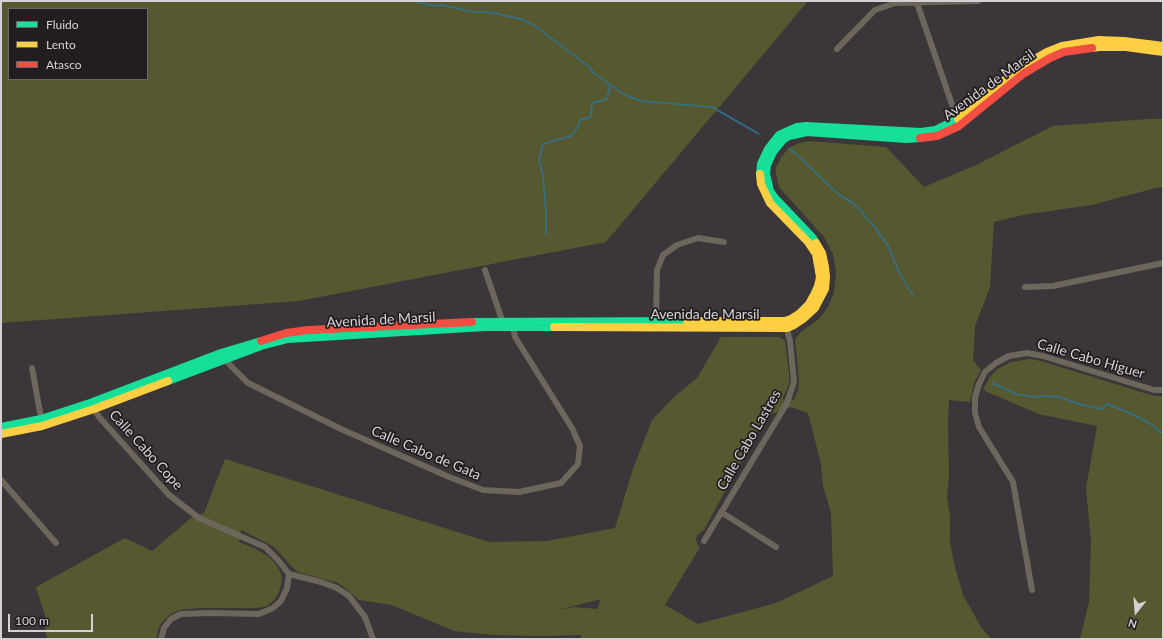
<!DOCTYPE html>
<html>
<head>
<meta charset="utf-8">
<style>
  body { margin:0 }
  #map { position:relative; width:1164px; height:640px; overflow:hidden; background:#3a363a; font-family:Lato,sans-serif }
  canvas { display:block }
  .frame { position:absolute; inset:0; border:2px solid #d6d1d5; pointer-events:none }
  .legend { position:absolute; left:8px; top:8px; width:140px; height:72px; box-sizing:border-box; background:#211d20; border:1px solid #696568; margin:0; padding:5px 7px; list-style:none; font-size:12px; color:#d6d1d5 }
  .legend li { display:flex; align-items:center; gap:8px; height:20px }
  .legend b { width:20px; border:1px solid #696568 }
  .north { position:absolute; left:1116px; top:592px; width:40px; height:40px; -webkit-text-stroke:3px #211d20; paint-order:stroke; rotate:197deg; font-size:11px; font-weight:700; line-height:16px; text-align:center; color:#d6d1d5 }
  .north::after { content:''; display:block; margin:auto; width:14px; height:18px; background:#d6d1d5; clip-path:polygon(50% 0,100% 100%,50% 72%,0 100%) }
  .scale { position:absolute; left:8px; top:614px; width:85px; height:18px; box-sizing:border-box; border:2px solid #d6d1d5; border-top:0; padding-left:5px; font-size:12px; line-height:14px; white-space:nowrap; color:#d6d1d5; -webkit-text-stroke:3px #211d20; paint-order:stroke }
</style>
</head>
<body>
<div id="map">
<canvas width="1164" height="640"></canvas>
<div class="frame"></div>
<ul class="legend">
<li><b style="height:5px;background:#16e098"></b>Fluido</li>
<li><b style="height:5px;background:#ffcf43"></b>Lento</li>
<li><b style="height:5px;background:#f24e42"></b>Atasco</li>
</ul>
<div class="north">N</div>
<div class="scale">100 m</div>
</div>
<script>
const context = document.querySelector('canvas').getContext('2d');
context.lineJoin = 'round';
function fill(path, color) {
  context.fillStyle = color;
  context.fill(path, 'evenodd');
}
function shape(rows) {
  const path = new Path2D();
  for (const r of rows) {
    path.moveTo(r[0], r[1]);
    for (let i = 2; i < r.length; i += 2) path.lineTo(r[i], r[i + 1]);
  }
  return path;
}
function trace(path, color, width, dash) {
  context.strokeStyle = color;
  context.lineWidth = width;
  context.lineCap = dash ? 'butt' : 'round';
  context.setLineDash(dash || []);
  context.stroke(path);
}
function write(font, color, halo, rows, align = 'center') {
  context.font = font + ' Lato,sans-serif';
  context.lineWidth = 3.5;
  context.setLineDash([]);
  context.textBaseline = 'middle';
  context.strokeStyle = halo;
  context.fillStyle = color;
  for (const [text, x, y, turn = 0] of rows) {
    context.save();
    context.translate(x, y);
    context.rotate((+turn || 0) * Math.PI / 180);
    context.textAlign = isNaN(turn) ? turn : align;
    if (halo) context.strokeText(text, 0, 0);
    context.fillText(text, 0, 0);
    context.restore();
  }
}
fill(shape([
  [1,1,808,1,606,242,299,301,1,323],
  [9,9,147,9,147,79,9,79],
  [1149,119,1163,119,1163,187,1156,188,1091,205,1023,215,994,222,990,287,975,326,973,360,981,370,974,383,970,402,949,400,948,425,949,476,947,497,950,517,950,543,955,567,963,595,981,627,991,639,581,639,581,635,544,636,492,635,454,631,392,605,359,600,345,588,338,583,298,572,291,566,278,551,274,547,267,543,241,530,239,542,254,548,268,556,275,563,281,573,282,581,279,592,274,600,267,606,256,608,199,608,180,610,171,614,163,621,159,627,156,639,47,639,45,627,48,625,36,587,125,538,152,551,191,518,204,513,225,459,489,542,547,541,615,528,633,469,652,420,674,397,697,378,721,337,780,337,785,341,789,374,789,384,782,400,788,398,794,400,798,390,799,381,795,339,801,332,811,325,820,318,828,307,834,293,836,272,833,254,824,237,779,187,776,174,776,167,782,156,789,148,799,143,810,141,886,147,924,187,976,165,1053,126],
  [791,407,808,413,821,464,823,486,831,513,833,576,776,603,698,624,665,605,700,547,697,544,696,539,697,535,704,530,766,416],
  [601,599,597,609,575,607,558,610],
  [1030,359,1041,361,1154,396,1161,396,1163,400,1163,639,1080,639,1089,602,1091,541,1086,488,1097,426,1038,414,983,390,989,378,997,369,1011,362]
]), '#565930');
trace(shape([
  [413,1,434,6,441,5,473,12,489,12,521,19,535,26,587,65,595,74,625,95,641,101,712,107,759,134],
  [789,149,795,153,838,194,854,204,874,226,888,246,898,270,910,291,913,295],
  [546,234,546,212,543,175,539,160,543,144,571,136,577,128,580,120,591,117,592,103,607,99,610,85],
  [992,383,1016,394,1032,397,1044,396,1059,397,1082,405,1102,409,1107,404,1130,413,1149,423,1163,434]
]), '#307291', 1.5);
trace(shape([
  [917,3,958,122],
  [837,49,875,10,895,3,978,1],
  [485,270,502,320],
  [1025,287,1053,286,1163,263],
  [656,324,657,270,663,255,677,245,698,238,724,242],
  [223,357,232,367,248,383,341,429,449,477,483,490,519,492,561,483,578,464,580,446,572,428,515,337,513,327],
  [32,368,42,423],
  [92,406,99,417,169,495,199,518,265,547,278,560,289,574,287,588,281,601,273,608,259,614,210,613,181,614,171,619,164,628,161,639],
  [1,480,56,543],
  [721,512,776,547],
  [704,541,787,403,794,382,790,341,786,325],
  [289,574,321,582,337,588,349,596,365,617,373,639],
  [1032,590,1013,482,979,427,975,413,975,397,979,384,985,372,996,363,1009,356,1027,353,1043,356,1154,390,1163,390]
]), '#6d665a', 6);
trace(shape([
  [760,174,761,164,768,149,779,135,797,127,806,126,921,132,935,130,958,119],
  [816,243,813,238,775,198,770,191,766,174,767,165,773,152,783,140,789,136,807,132,906,139,920,138],
  [472,322,687,321],
  [168,381,261,346,288,339,485,327,554,327],
  [1,427,41,419,90,403,221,353,261,341]
]), '#16e098', 8);
trace(shape([
  [1092,48,1099,47,1126,47,1163,52],
  [958,119,1019,68,1047,52,1062,46,1099,40,1124,41,1163,46],
  [687,321,785,321,791,319,799,314,809,304,814,295,818,286,820,277,816,254,808,242,770,203,761,184,760,174],
  [554,327,787,328,794,325,803,319,815,308,825,289,826,277,825,267,822,253,816,243],
  [1,434,42,426,94,409,168,381]
]), '#ffcf43', 8);
trace(shape([
  [920,138,937,136,959,126,1023,74,1050,58,1064,52,1092,48],
  [261,341,286,333,308,330,472,322]
]), '#f24e42', 8);
write('14px', '#d6d1d5', '#211d20', [
  ["Avenida de Marsil",989,85,-36],
  ["Avenida de Marsil",705,314],
  ["Avenida de Marsil",381,320,-3],
  ["Calle Cabo Higuer",1091,359,16],
  ["Calle Cabo Lastres",749,440,-60],
  ["Calle Cabo Cope",146,450,48],
  ["Calle Cabo de Gata",426,453,23]
]);
</script>
</body>
</html>
